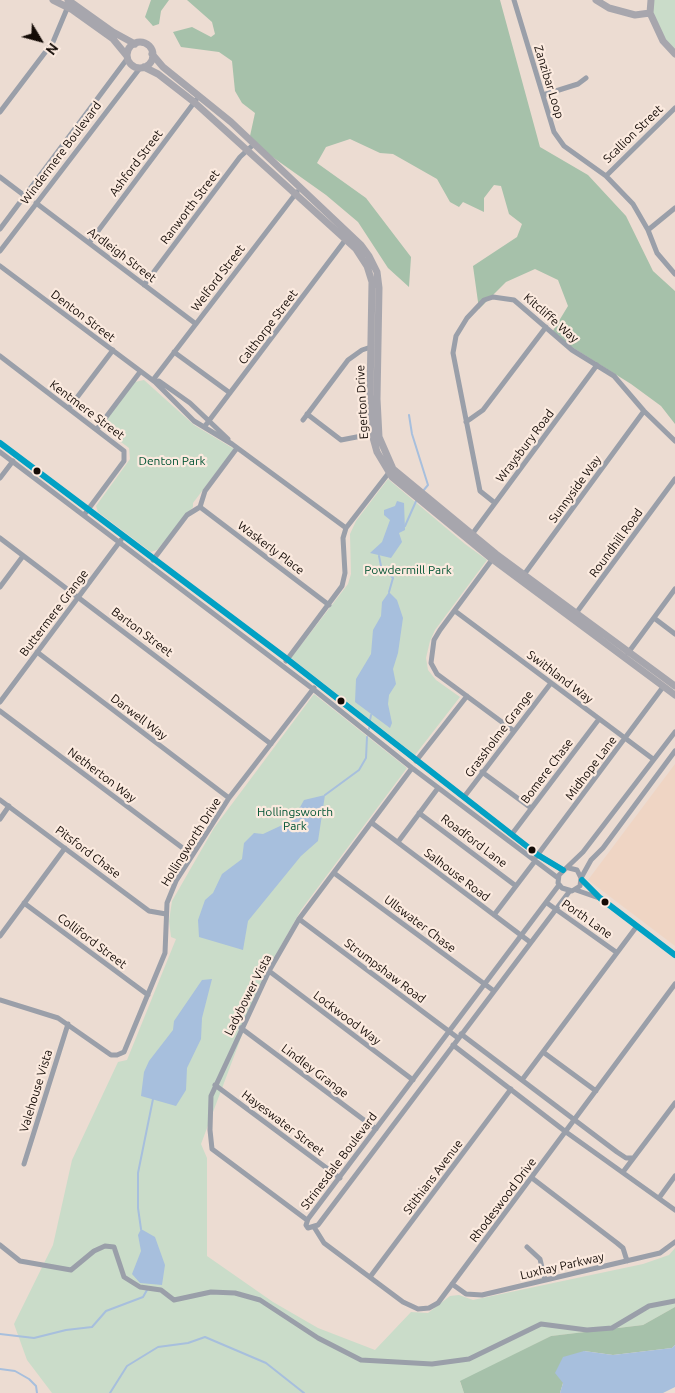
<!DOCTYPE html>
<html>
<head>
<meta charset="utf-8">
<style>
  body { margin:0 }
  #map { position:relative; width:675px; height:1393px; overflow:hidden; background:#ecdcd2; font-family:Ubuntu,sans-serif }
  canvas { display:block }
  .north { position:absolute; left:15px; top:15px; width:50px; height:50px; -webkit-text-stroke:4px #fbeadf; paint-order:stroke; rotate:127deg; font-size:14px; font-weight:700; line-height:20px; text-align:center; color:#140b06 }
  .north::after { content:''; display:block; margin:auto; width:18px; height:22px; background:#140b06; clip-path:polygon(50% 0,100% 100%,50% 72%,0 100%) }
</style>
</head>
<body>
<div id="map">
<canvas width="675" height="1393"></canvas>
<div class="north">N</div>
</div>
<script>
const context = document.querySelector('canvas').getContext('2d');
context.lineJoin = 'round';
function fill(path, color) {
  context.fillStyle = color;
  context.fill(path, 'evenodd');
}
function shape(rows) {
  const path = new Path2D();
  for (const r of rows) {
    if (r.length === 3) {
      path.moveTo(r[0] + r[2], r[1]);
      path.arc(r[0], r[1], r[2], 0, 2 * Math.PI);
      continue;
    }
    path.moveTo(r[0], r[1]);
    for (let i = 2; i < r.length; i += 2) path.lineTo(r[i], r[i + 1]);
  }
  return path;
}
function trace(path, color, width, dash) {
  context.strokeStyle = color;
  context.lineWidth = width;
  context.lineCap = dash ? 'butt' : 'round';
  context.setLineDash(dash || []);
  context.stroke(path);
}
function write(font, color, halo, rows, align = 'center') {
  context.font = font + ' Ubuntu,sans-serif';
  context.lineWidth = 4.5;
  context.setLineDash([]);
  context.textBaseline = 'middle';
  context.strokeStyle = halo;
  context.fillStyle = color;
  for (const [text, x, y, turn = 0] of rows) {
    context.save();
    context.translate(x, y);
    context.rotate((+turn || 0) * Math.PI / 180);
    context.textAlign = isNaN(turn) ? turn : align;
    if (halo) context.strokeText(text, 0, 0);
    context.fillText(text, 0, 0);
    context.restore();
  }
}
fill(shape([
  [675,764,675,946,588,880]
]), '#efd5c4');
fill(shape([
  [652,0,675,0,675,54,662,40,653,13],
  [144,380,194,425,234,449,193,503,193,507,157,550,151,552,98,512,96,506,130,459,129,448,105,430,104,426,105,421,135,382],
  [388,479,465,544,487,560,435,630,430,641,426,658,428,670,436,680,460,697,415,755,291,658,348,584,351,574,350,534,356,521],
  [314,694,407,768,301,910,265,974,201,1144,207,1158,207,1256,273,1302,318,1328,375,1350,411,1312,428,1313,450,1296,459,1295,473,1300,643,1264,669,1255,675,1248,675,1307,643,1325,551,1336,460,1382,464,1393,52,1393,27,1360,14,1324,53,1245,72,1160,118,1062,127,1060,176,939,171,937,169,921,172,901,214,828]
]), '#cadcc9');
fill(shape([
  [151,0,169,0,161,11,159,24,153,26,145,17],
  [187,0,500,0,540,147,588,175,626,216,653,271,675,291,675,424,661,406,631,384,551,334,568,306,558,280,535,269,506,282,479,309,473,266,517,237,522,224,509,214,501,186,494,185,484,198,484,212,463,202,459,207,450,202,437,179,393,154,380,153,350,139,326,147,317,163,366,198,411,257,409,287,388,268,358,222,326,195,264,151,250,136,255,113,242,103,235,91,232,61,219,52,181,47,173,32,192,27,211,37,215,34,212,22],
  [675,1307,675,1345,672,1348,613,1355,584,1351,563,1383,560,1393,464,1393,460,1381,551,1336,643,1325]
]), '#a6c1aa');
fill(shape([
  [397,501,404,503,405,530,399,533,402,542,391,558,370,553,382,542,390,520,384,515,384,510,395,506],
  [389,592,397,600,403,618,398,653,393,669,396,684,389,695,388,704,392,723,390,728,355,702,356,679,371,654,373,630,381,616,382,602],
  [325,795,318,841,301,856,248,921,243,950,199,937,198,920,205,900,213,893,222,874,242,859,244,843,254,833,263,834,293,820,304,800],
  [212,979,202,1018,201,1039,187,1068,186,1090,176,1106,141,1096,144,1072,149,1061,173,1030,174,1021,202,980],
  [141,1229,155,1237,165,1265,162,1285,140,1283,132,1274,141,1251,138,1235],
  [675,1345,675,1387,663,1393,560,1393,563,1383,555,1373,563,1357,584,1351,613,1355,672,1348]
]), '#a7bfdd');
trace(shape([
  [409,415,412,434,428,485,423,491],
  [405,526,417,499],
  [379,556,381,566,393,578,389,592],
  [370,720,371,715],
  [369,729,369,728],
  [325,795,359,770,366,758,367,737],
  [141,1229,138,1208,138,1173,153,1099],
  [0,1334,34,1338,66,1330,92,1327,106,1311,143,1297,147,1290],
  [0,1369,15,1371,29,1379,36,1386,37,1393],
  [110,1393,127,1366,158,1347,188,1343,205,1337,266,1363,304,1393]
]), '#a7bfdd', 2);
trace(shape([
  [514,0,554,132,564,146,606,176,633,204,648,230,657,253,675,274],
  [543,95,578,84,586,78],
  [0,112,53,42,69,4],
  [606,176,675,108],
  [0,177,25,196],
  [36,203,196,324],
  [0,229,127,59],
  [648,230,675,208],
  [89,243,196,100],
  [0,251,140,68],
  [0,266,155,382,194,421,232,444,346,528],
  [144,285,240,157,254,144],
  [174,352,230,393],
  [0,356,124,451,124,461,84,515],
  [153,380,297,192],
  [155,382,159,381,190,403,228,439],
  [69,408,113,350],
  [307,414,341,440,372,434],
  [303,420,348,360,362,350,371,347],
  [466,422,483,410,546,327],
  [205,426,346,239],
  [97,429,140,372],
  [0,443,287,659,538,855,563,870],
  [0,452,313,689,412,768,558,878],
  [0,478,13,461],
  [495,503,480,491,453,353,456,336,467,318,484,300,493,297,514,300,572,350,614,376,644,411,675,441],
  [200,507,329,605],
  [200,507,205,491,237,448],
  [470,537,597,365],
  [0,538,271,744],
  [494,557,440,630,434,640,431,663,437,674,514,731],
  [153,560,187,515,200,507],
  [523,576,644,411],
  [0,587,23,556],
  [455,611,653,759],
  [574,616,675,479],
  [654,618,675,634],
  [37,652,229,798],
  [628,653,675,589],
  [286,661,342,586,345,573,343,538,346,528,391,470],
  [0,702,121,540],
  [0,711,192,855],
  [416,761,467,696],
  [482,772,531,808],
  [464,797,551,683],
  [0,800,149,911,166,914],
  [419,813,516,886],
  [0,819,9,806],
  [372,823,530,942],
  [512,834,599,719],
  [398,842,438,788],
  [536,857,663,687],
  [569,868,577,870,581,878,580,886,572,891,562,888,558,883,559,875,583,852,675,732],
  [334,873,494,991],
  [581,878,591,860,603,848,675,751],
  [582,880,600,898,675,955],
  [559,885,308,1219,306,1225,308,1228,318,1225,569,892],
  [576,890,599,898],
  [24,903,148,995],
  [547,903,616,952],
  [494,915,535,861],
  [299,919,458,1038],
  [0,936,65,848],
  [269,971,413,1080],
  [0,1000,58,1018,111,1055,117,1055,124,1052,165,953,167,903,176,881,229,798,314,688],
  [241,1028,376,1129],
  [461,1034,617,1152,626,1158,633,1158],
  [453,1045,566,1132,675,1210],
  [543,1052,596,1091],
  [522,1080,637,926],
  [215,1085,340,1178],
  [24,1164,68,1024],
  [623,1172,675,1103],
  [532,1178,617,1243,623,1248,627,1261],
  [659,1198,675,1176],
  [307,1220,212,1149,210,1130,211,1096,269,971,299,919,412,768],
  [314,1227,324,1243,403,1302,418,1309,429,1308,438,1303,675,984],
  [0,1245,20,1261,71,1270,94,1251,105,1246,114,1247,124,1277,140,1287,161,1290,174,1300,211,1292,235,1293,260,1300,318,1338,361,1360,432,1364,469,1359,541,1324,587,1330,612,1328,649,1306,675,1301],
  [527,1247,540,1259,545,1280],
  [370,1277,511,1089],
  [452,1284,466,1294,482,1295,660,1253,675,1242]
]), '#9a9fa9', 5);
trace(shape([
  [53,0,71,9,113,39,127,56],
  [68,0,113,32,135,44],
  [596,0,609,8,635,15,650,13],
  [651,0,650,13,663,41,675,54],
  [140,55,13],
  [152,54,163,67,231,122,361,245,369,256,377,272,379,288,377,399,379,437,393,469,496,554,675,686],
  [144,67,158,74,194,102,356,249,367,266,372,282,370,395,372,434,377,452,392,477,492,559,675,695]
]), '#a7a6ad', 7);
trace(shape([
  [0,443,287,659,538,855,563,870],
  [582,880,600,898,675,955]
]), '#01a1c4', 6);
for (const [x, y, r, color] of [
  [37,471,4.5,"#140b06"],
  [341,701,4.5,"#140b06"],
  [532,850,4.5,"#140b06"],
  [605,902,4.5,"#140b06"]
]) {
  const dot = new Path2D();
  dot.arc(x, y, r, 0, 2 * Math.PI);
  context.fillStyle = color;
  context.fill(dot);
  trace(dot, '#fbeadf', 2);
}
write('12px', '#140b06', '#fbeadf', [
  ["Zanzibar Loop",549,82,73],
  ["Scallion Street",633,134,-44],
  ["Windermere Boulevard",61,153,-53],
  ["Ashford Street",136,163,-53],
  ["Ranworth Street",190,207,-53],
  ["Ardleigh Street",122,255,37],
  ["Welford Street",218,278,-53],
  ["Denton Street",83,316,37],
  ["Kitcliffe Way",551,318,41],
  ["Calthorpe Street",268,327,-53],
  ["Egerton Drive",362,402,-93],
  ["Kentmere Street",87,410,37],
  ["Wraysbury Road",525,446,-53],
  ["Sunnyside Way",575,489,-54],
  ["Roundhill Road",616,543,-54],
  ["Waskerly Place",271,548,37],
  ["Buttermere Grange",54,613,-53],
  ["Barton Street",142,632,37],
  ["Swithland Way",560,677,37],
  ["Darwell Way",139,717,37],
  ["Grassholme Grange",499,734,-53],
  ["Midhope Lane",591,768,-53],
  ["Bomere Chase",547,771,-53],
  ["Netherton Way",102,775,37],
  ["Roadford Lane",474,841,37],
  ["Hollingworth Drive",191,842,-58],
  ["Pitsford Chase",88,852,37],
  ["Salhouse Road",457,875,37],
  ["Porth Lane",587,919,35],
  ["Ullswater Chase",420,924,37],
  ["Colliford Street",92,941,37],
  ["Strumpshaw Road",385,971,37],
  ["Ladybower Vista",248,995,-63],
  ["Lockwood Way",347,1018,37],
  ["Lindley Grange",315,1071,37],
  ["Valehouse Vista",36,1091,-73],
  ["Hayeswater Street",283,1123,37],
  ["Strinesdale Boulevard",339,1161,-53],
  ["Stithians Avenue",433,1177,-53],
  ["Rhodeswood Drive",503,1200,-53],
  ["Luxhay Parkway",562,1266,-13]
]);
write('12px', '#005333', '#fbeadf', [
  ["Denton Park",172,461],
  ["Powdermill Park",408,570],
  ["Hollingsworth",295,812],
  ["Park",295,826]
]);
</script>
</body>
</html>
